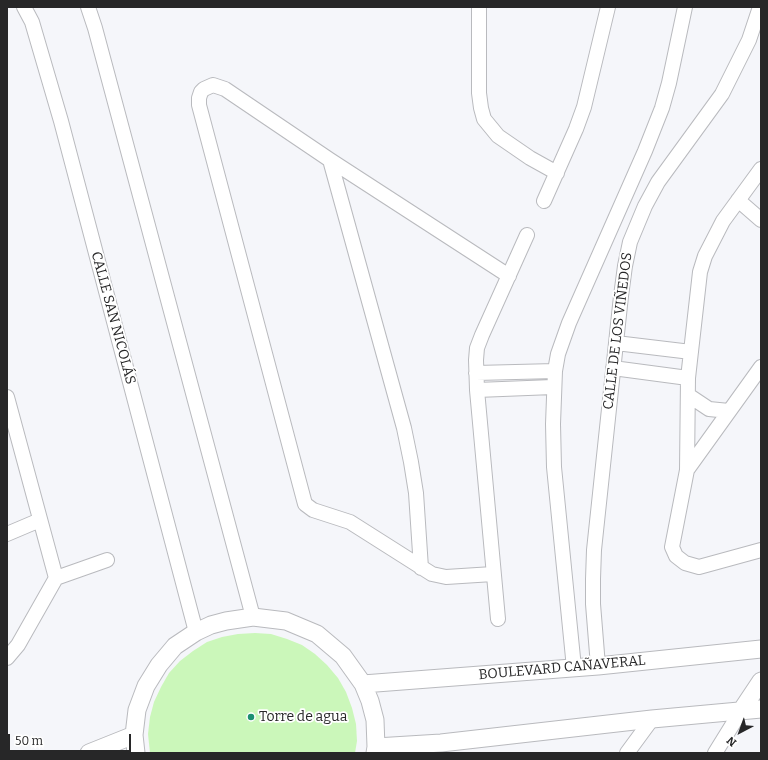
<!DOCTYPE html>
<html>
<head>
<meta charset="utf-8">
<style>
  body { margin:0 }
  #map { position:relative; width:768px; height:760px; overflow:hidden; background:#f5f6fa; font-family:Bitter,serif }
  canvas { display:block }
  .frame { position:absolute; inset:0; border:8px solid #272728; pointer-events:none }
  .north { position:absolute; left:720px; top:712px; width:40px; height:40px; -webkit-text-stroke:3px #fff; paint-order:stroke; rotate:221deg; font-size:11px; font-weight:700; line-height:16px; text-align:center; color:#272728 }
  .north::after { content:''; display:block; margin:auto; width:14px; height:18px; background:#272728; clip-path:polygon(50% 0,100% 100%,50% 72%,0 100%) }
  .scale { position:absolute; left:8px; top:734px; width:123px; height:18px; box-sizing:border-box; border:2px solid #272728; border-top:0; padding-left:5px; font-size:12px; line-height:14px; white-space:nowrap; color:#272728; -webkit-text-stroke:3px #fff; paint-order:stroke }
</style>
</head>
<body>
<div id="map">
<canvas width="768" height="760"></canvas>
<div class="frame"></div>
<div class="north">N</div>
<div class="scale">50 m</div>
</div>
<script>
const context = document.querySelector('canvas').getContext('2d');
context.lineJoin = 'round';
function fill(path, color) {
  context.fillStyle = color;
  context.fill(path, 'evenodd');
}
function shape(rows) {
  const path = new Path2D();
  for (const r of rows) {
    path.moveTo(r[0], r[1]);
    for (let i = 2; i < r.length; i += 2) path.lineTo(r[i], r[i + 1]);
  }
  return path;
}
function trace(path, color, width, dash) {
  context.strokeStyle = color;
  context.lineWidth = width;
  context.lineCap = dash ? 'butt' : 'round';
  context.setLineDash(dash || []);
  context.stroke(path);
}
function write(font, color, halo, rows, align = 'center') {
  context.font = font + ' Bitter,serif';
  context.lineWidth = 3.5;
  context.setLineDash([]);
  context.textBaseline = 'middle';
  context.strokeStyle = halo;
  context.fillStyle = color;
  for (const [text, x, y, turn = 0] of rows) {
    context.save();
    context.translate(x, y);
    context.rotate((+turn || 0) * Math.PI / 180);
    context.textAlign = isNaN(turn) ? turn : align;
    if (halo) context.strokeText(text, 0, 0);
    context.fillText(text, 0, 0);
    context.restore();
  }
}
fill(shape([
  [255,633,271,634,287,639,302,645,315,654,327,665,338,678,346,692,352,708,356,724,357,741,355,753,150,753,148,734,150,717,154,702,161,687,169,673,180,661,193,651,207,642,222,637,238,634]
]), '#cbf7ba');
const minor = shape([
  [24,7,32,22,61,121,196,632],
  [88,7,95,28,253,617],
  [479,7,479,93,481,108,484,119,498,136,530,158,557,173],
  [330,160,404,428,411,462,416,493,421,568],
  [761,169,723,221,705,256,700,272,688,378,687,470,672,547,676,556,685,563,699,567,761,550],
  [738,200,761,220],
  [544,201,576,129,584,107,608,7],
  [616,343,691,352],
  [613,368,688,378],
  [476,373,555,371],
  [477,390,553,387],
  [688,395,709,409,729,411],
  [7,397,56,578],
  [687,470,761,367],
  [7,534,40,520],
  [493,574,446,577,432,574,350,522,313,510,305,504,199,105,199,98,201,92,204,89,213,85,225,89,330,160,509,276],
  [498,619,477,390,476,360,477,348,482,335,527,235],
  [7,658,18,645,56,578,107,560],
  [598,666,593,604,593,579,594,550,621,296,625,266,630,242,645,206,658,182,722,94,749,40,760,7],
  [574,668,554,467,553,424,555,371,558,354,569,323,645,151,662,108,669,83,685,7],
  [627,753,652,719],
  [715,753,741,711]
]);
const tertiary = shape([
  [363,684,598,666,761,649],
  [741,711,761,681],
  [376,747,441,743,652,719,761,709],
  [89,753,134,735],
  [136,753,134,735,137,710,146,686,159,665,175,646,196,632,211,625,226,621,253,617,286,621,317,634,343,656,363,684,370,701,375,720,376,747,375,753]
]);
trace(minor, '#b9babe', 16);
trace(tertiary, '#b9babe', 19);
trace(minor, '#fff', 14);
trace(tertiary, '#fff', 17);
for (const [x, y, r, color] of [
  [251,717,4,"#1c8f71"]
]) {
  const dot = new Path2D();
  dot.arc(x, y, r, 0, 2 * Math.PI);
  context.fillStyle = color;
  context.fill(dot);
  trace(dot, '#fff', 1.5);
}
write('14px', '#272728', '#fff', [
  ["CALLE SAN NICOLÁS",113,318,75],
  ["CALLE DE LOS VIÑEDOS",618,331,-83],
  ["BOULEVARD CAÑAVERAL",562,668,-5]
]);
write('14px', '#272728', '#fff', [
  ["Torre de agua",259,717]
], 'left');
</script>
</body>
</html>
